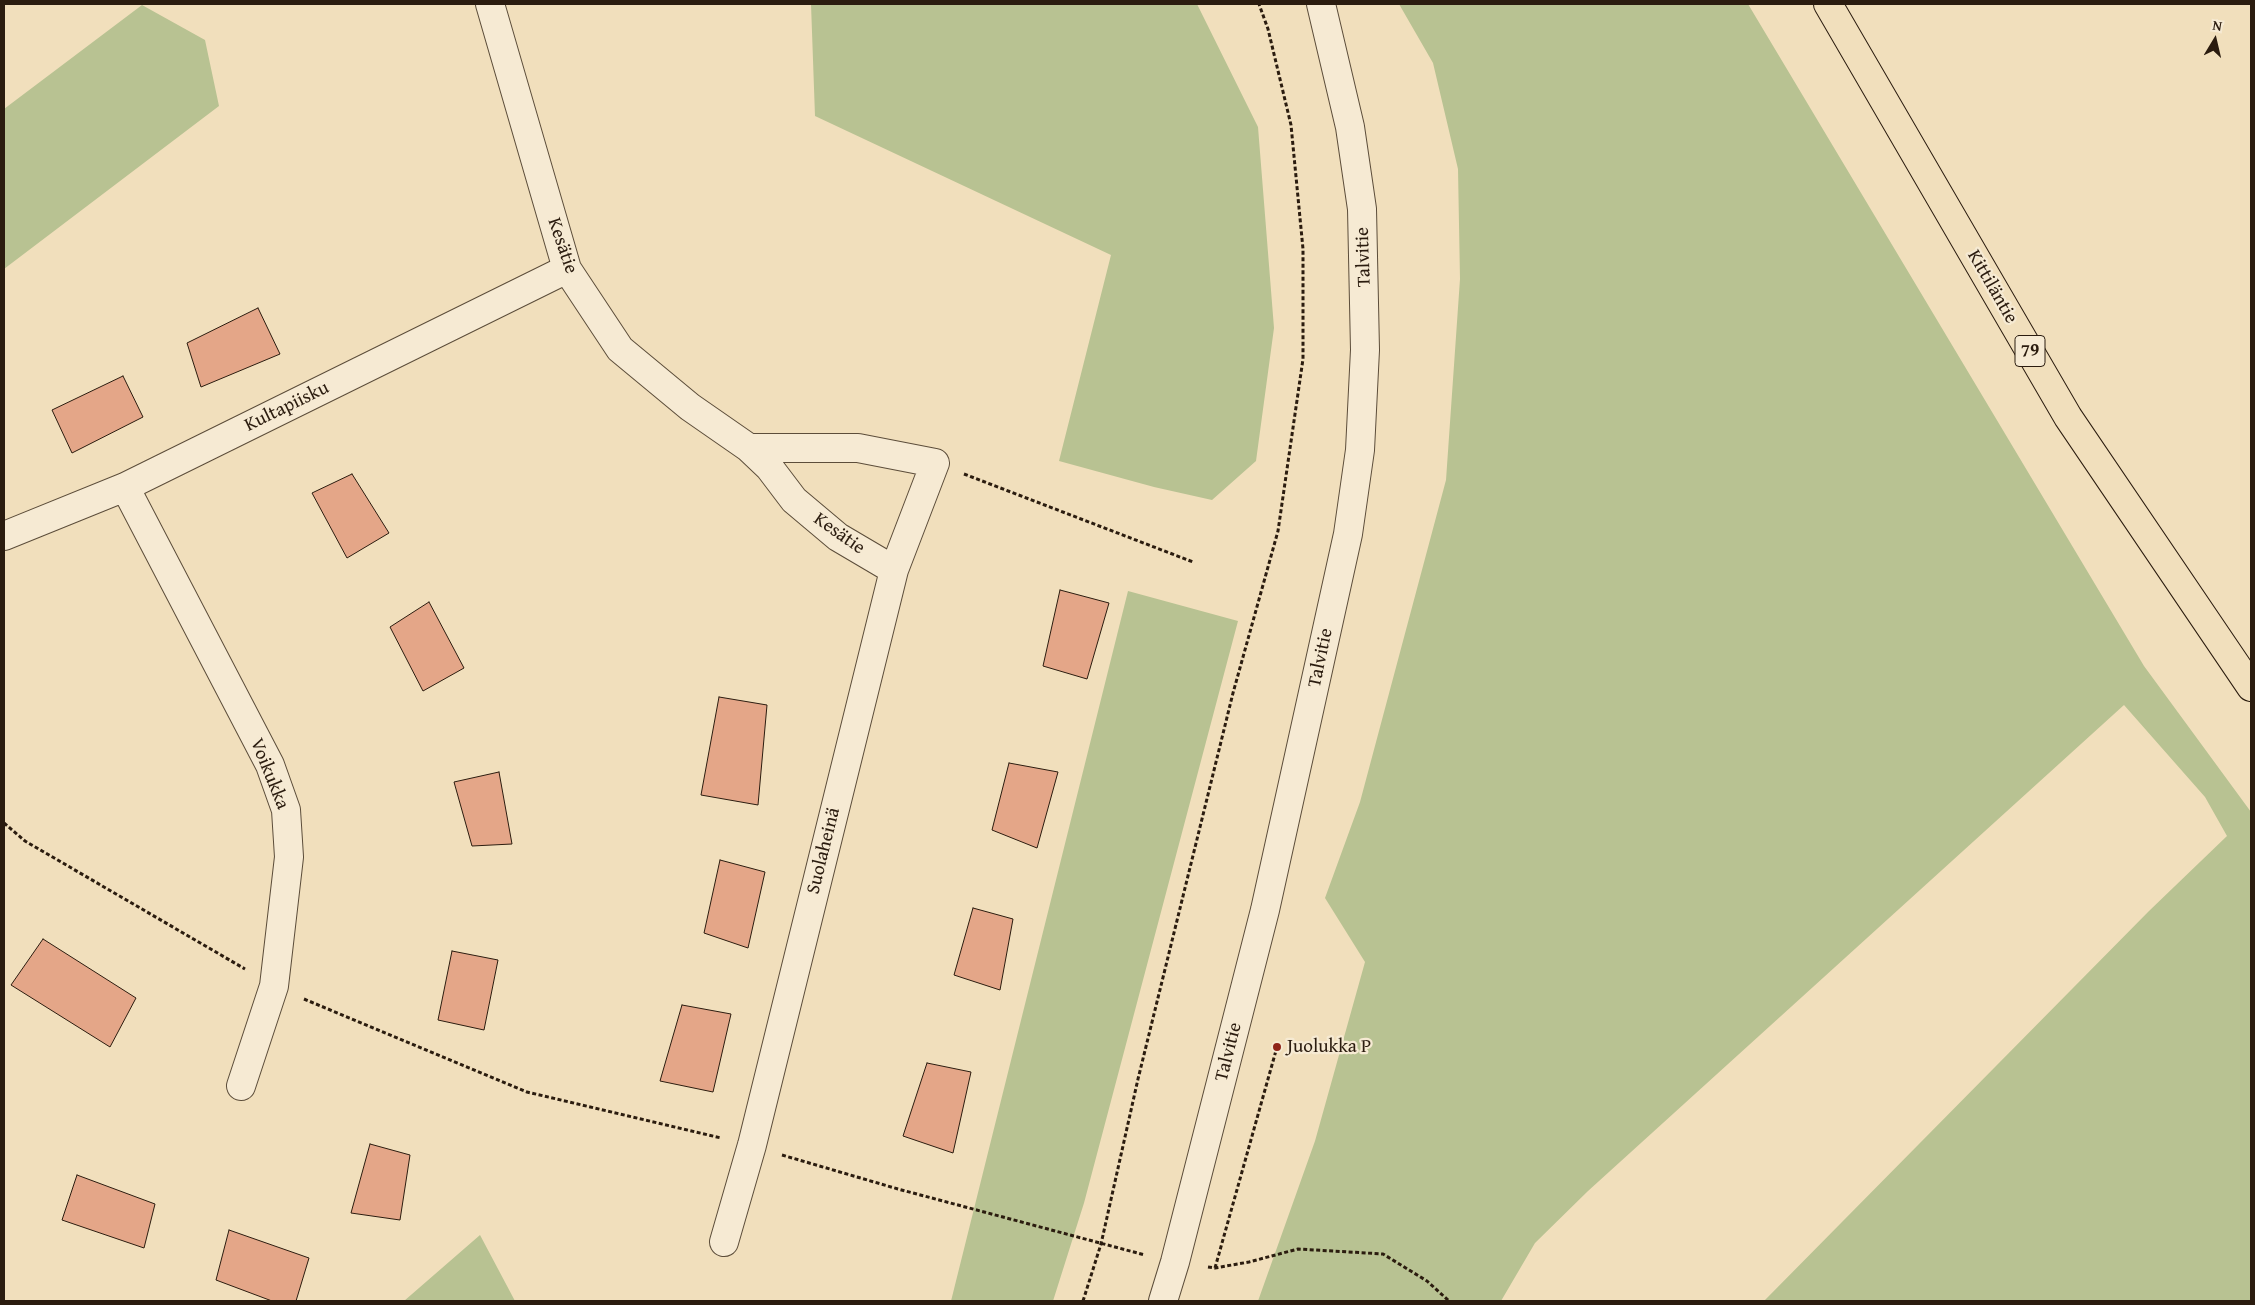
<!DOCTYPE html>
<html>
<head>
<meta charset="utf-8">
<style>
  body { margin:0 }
  #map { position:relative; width:2255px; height:1305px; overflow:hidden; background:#f1dfbc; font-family:"Gentium Book Plus",serif }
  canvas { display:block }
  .frame { position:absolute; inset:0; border:5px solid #2b1c0f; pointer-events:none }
  .north { position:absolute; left:2190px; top:15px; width:50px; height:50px; -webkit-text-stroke:4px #f6ead3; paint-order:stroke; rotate:9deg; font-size:14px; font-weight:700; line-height:20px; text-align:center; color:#2b1c0f }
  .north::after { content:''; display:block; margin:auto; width:18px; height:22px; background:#2b1c0f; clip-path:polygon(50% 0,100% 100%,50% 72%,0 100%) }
</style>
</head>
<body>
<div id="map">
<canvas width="2255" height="1305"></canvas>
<div class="frame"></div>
<div class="north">N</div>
</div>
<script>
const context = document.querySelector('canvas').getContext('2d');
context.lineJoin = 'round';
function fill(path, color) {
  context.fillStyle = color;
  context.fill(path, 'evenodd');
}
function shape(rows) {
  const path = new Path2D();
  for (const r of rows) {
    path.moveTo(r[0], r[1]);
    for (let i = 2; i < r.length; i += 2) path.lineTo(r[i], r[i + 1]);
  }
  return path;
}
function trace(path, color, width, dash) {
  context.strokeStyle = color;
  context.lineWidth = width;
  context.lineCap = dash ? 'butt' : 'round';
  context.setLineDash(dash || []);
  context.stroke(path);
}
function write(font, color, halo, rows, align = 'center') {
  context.font = font + ' "Gentium Book Plus",serif';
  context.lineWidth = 4.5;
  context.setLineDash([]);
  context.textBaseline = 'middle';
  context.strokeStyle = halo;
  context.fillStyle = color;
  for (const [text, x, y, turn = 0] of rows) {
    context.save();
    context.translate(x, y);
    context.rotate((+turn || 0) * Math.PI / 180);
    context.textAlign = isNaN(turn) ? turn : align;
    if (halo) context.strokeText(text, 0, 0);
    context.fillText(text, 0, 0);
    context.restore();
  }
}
fill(shape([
  [811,4,1197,4,1258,127,1274,328,1256,461,1212,500,1154,487,1059,461,1111,255,815,116],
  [1399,4,1748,4,2144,666,2251,812,2251,1301,1764,1301,2149,911,2227,836,2205,797,2124,705,1588,1191,1535,1243,1501,1301,1258,1301,1315,1141,1365,962,1325,898,1360,802,1446,480,1460,279,1458,169,1433,63],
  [142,5,205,40,219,106,4,269,4,109],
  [1128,591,1238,621,1084,1203,1053,1301,951,1301],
  [480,1235,515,1301,404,1301]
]), '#b8c292');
const building = shape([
  [258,308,280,354,201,387,187,343,258,308],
  [123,376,143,417,72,453,52,410,123,376],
  [352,474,389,533,347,558,312,493,352,474],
  [1060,590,1109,603,1087,679,1043,666,1060,590],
  [429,602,464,668,423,691,390,627,429,602],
  [719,697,767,705,758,805,701,795,719,697],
  [1009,763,1058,772,1037,848,992,830,1009,763],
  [499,772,512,844,472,846,454,782,499,772],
  [720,860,765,872,748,948,704,933,720,860],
  [973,908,1013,919,1000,990,954,975,973,908],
  [43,939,136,998,110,1047,11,985,43,939],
  [452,951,498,960,484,1030,438,1020,452,951],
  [682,1005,731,1014,713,1092,660,1081,682,1005],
  [927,1063,971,1072,953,1153,903,1136,927,1063],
  [370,1144,410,1155,400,1220,351,1213,370,1144],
  [77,1175,155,1204,144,1248,62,1220,77,1175],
  [229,1230,309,1258,296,1301,272,1301,216,1280,229,1230]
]);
fill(building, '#e4a688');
trace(building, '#2b1c0f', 1);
const minor = shape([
  [490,4,567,269,620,349,690,407,749,448,858,448,935,463,894,570,752,1145,724,1242],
  [749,448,769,467,794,500,838,537,894,570],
  [125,487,270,765,286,810,289,857,274,986,241,1086],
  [4,536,125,487,567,269],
  [1163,1301,1175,1262,1265,910,1348,534,1360,450,1365,350,1362,209,1350,127,1321,4]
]);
const major = shape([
  [1828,4,2068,417,2251,687]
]);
trace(minor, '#5c4d3a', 30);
trace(major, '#2b1c0f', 30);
trace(shape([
  [964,474,1193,562],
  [4,823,25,841,245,969],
  [304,999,527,1092,721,1138],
  [782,1155,898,1189,1145,1255],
  [1208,1267,1215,1268,1249,1262,1298,1249,1383,1254,1427,1281,1449,1301],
  [1215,1268,1277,1047],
  [1083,1301,1101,1244,1138,1079,1233,693,1278,531,1303,359,1303,249,1291,125,1268,29,1259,4]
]), '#2b1c0f', 3, [4, 2.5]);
trace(minor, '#f6ead3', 28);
trace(major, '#f1dfbc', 28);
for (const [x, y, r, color] of [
  [1277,1047,5,"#8f2418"]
]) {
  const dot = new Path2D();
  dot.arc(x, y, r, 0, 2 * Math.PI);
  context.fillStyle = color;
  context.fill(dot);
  trace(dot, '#f6ead3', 2);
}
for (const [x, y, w] of [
  [2030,351,30]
]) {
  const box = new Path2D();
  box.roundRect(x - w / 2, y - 15.5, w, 31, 4);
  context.fillStyle = '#f6ead3';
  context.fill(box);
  trace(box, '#2b1c0f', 1);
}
write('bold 18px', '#2b1c0f', null, [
  ["79",2030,351]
]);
write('19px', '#2b1c0f', '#f6ead3', [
  ["Kesätie",562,246,71],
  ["Talvitie",1364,257,-92],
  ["Kittiläntie",1992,287,60],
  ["Kultapiisku",287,407,-26],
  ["Kesätie",839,534,35],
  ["Talvitie",1321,658,-78],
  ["Voikukka",269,774,68],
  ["Suolaheinä",824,851,-76],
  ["Talvitie",1229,1052,-76]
]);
write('19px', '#2b1c0f', '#f6ead3', [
  ["Juolukka P",1287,1047]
], 'left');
</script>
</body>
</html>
